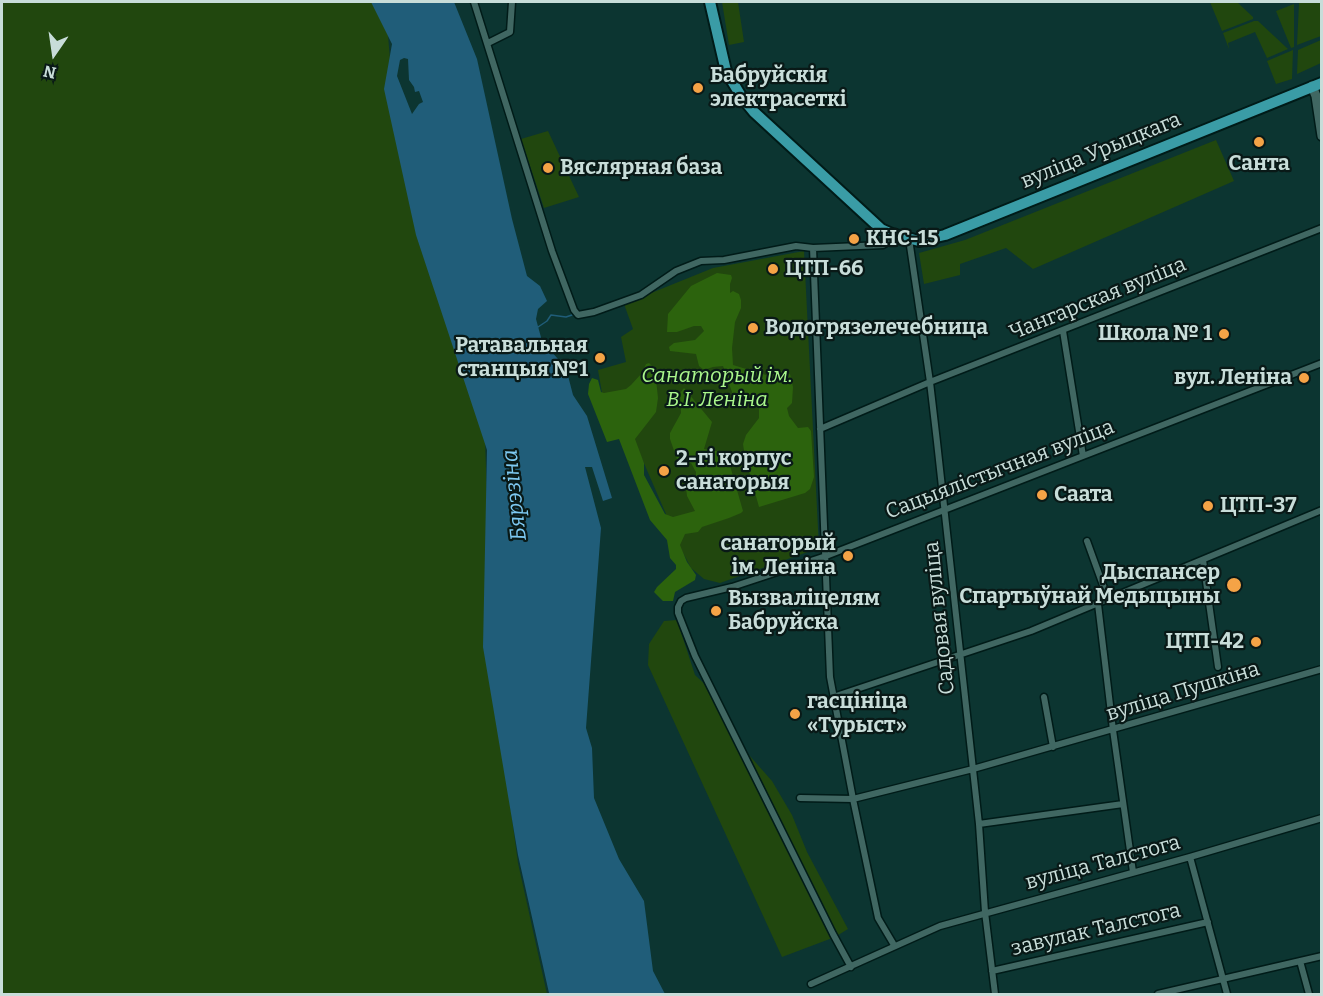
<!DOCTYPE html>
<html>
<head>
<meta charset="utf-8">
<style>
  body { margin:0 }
  #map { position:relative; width:1323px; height:996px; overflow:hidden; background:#0c3531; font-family:Bitter,serif }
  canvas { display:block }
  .frame { position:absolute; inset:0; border:3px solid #c8ddd9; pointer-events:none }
  .north { position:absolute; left:24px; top:24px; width:60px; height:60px; -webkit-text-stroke:4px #091917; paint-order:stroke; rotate:193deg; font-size:16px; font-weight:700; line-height:24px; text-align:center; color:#c8ddd9 }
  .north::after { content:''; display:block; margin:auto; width:21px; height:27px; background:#c8ddd9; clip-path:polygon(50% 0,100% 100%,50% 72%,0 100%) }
</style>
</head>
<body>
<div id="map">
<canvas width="1323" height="996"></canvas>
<div class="frame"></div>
<div class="north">N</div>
</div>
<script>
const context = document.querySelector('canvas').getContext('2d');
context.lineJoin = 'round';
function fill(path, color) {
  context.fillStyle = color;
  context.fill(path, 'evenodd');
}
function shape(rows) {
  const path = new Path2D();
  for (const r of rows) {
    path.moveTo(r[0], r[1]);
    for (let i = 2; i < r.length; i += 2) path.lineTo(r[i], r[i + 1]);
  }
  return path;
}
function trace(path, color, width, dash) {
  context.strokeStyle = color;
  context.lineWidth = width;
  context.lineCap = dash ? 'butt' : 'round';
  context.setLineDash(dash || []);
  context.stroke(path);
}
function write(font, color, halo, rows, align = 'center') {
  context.font = font + ' Bitter,serif';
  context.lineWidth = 4.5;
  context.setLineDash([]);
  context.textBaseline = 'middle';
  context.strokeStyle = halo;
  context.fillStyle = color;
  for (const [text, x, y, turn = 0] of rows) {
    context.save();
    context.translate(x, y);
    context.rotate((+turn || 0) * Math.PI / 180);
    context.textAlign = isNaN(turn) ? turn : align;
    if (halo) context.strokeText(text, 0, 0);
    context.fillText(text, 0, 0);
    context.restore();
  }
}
fill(shape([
  [2,2,373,2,388,35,394,108,485,439,493,677,518,863,547,994,2,994],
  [722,2,738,2,744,42,729,45],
  [1210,2,1237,2,1253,17,1253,19,1222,31],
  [1302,2,1321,2,1321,36,1297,45,1299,3],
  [1294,4,1294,47,1291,48,1276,11],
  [1254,21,1258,21,1288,49,1267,58,1255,32,1228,43,1229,49,1223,33],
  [1321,40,1321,63,1297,74,1298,50],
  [1293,50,1292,79,1276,84,1267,61],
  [548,131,579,197,544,208,521,139],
  [1216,140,1234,181,1033,269,1006,248,960,264,960,275,924,284,919,253,965,240],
  [804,251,819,548,720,583,704,579,691,568,682,551,627,424,602,393,598,370,626,362,621,337,633,329,624,304,713,268],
  [677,620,695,675,712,691,741,746,772,781,792,815,807,852,848,929,835,937,782,957,648,665,649,644,664,621]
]), '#21470e');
fill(shape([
  [717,273,731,275,732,278,730,284,730,293,733,291,739,294,741,300,741,308,735,322,732,348,733,365,766,375,781,371,790,374,793,387,792,403,787,408,789,416,798,428,808,427,811,431,814,477,810,489,805,493,759,507,745,457,743,444,746,435,759,418,759,409,753,396,747,393,738,398,733,395,723,366,713,367,704,370,699,366,696,354,670,351,669,347,674,343,695,340,704,331,701,326,694,326,677,332,667,332,668,314,691,286],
  [649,363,653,367,656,379,658,398,656,412,635,439,644,463,644,475,665,514,673,517,695,511,687,496,686,487,689,478,696,477,696,472,691,463,679,465,670,439,670,433,681,413,680,393,684,388,712,422,704,449,722,452,727,455,743,511,741,513,729,518,702,527,698,532,685,534,680,545,687,562,696,575,695,580,675,592,673,601,663,601,654,592,657,587,676,569,676,565,670,558,667,540,650,520,619,439,607,442,588,394,589,384,592,378,598,380,601,392,604,393,626,389,631,385,642,373,646,364]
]), '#2c630d');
fill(shape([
  [371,2,454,2,477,59,512,219,527,276,540,286,547,301,538,309,536,319,542,341,566,368,573,395,587,416,612,498,603,501,592,467,585,467,601,528,586,728,592,748,594,798,619,859,644,901,653,971,665,994,549,993,518,855,483,647,487,450,416,235,384,89,392,44],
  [404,58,408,59,409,80,414,87,415,92,419,91,423,102,419,104,412,114,397,76,400,60]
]), '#205d79');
trace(shape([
  [538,327,547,321,551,315,566,317,572,315]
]), '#205d79', 1.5);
const minor = shape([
  [474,2,552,251,574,310,578,315,594,312,641,295,676,271,701,261,724,260,796,246,813,248,883,245,889,241,892,234],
  [488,43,510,32,512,2],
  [909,239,930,382,937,442,979,824,985,912,995,994],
  [813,248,830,677,853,799,878,918,894,945],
  [1063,331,1083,456],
  [820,429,930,382,1322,228],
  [1087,541,1108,599],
  [1203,560,1218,667],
  [1098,604,1113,730,1133,872],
  [833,697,1031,631,1322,510],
  [1044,697,1053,747],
  [800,798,853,799,973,769,1322,669],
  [979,824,1123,804],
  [1190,857,1227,994],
  [1300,961,1309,994],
  [851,967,833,934,695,656,678,613,678,607,681,601,686,598,732,587,826,556,1322,363],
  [992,971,1208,922],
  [811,984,940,926,1190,857,1322,818],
  [1158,994,1322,956]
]);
const secondary = shape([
  [1312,86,1316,96,1322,136]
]);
const primary = shape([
  [710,2,726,71,741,96,754,112,881,229,892,234,919,241,945,235,1322,83]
]);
trace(minor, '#001b18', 9);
trace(secondary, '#001b18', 12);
trace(primary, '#001b18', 14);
trace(minor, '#406762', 6);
trace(secondary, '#406762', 9);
trace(primary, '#3a9ca6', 10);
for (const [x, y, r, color] of [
  [698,88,6,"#f5a346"],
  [1259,142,6,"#f5a346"],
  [548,168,6,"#f5a346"],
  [854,239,6,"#f5a346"],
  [773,269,6,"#f5a346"],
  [753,328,6,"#f5a346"],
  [1224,334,6,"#f5a346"],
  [600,358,6,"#f5a346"],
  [1304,378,6,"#f5a346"],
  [664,471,6,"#f5a346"],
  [1042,495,6,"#f5a346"],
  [1208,506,6,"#f5a346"],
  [848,556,6,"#f5a346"],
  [1234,585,8,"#f5a346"],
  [716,611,6,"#f5a346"],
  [1256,642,6,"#f5a346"],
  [795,714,6,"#f5a346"]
]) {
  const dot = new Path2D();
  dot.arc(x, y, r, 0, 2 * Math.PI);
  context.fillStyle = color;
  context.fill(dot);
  trace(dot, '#091917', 2);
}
write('bold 21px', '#c8ddd9', '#091917', [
  ["Бабруйскія",710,76],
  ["электрасеткі",710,100],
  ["Санта",1259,164,"center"],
  ["Вяслярная база",560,168],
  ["КНС-15",866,239],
  ["ЦТП-66",785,269],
  ["Водогрязелечебница",765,328],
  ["Школа № 1",1212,334,"right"],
  ["Ратавальная",588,346,"right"],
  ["станцыя №1",588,370,"right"],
  ["вул. Леніна",1292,378,"right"],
  ["2-гі корпус",676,459],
  ["санаторыя",676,483],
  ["Саата",1054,495],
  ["ЦТП-37",1220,506],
  ["санаторый",836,544,"right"],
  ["ім. Леніна",836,568,"right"],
  ["Дыспансер",1220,573,"right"],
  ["Спартыўнай Медыцыны",1220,597,"right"],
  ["Вызваліцелям",728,599],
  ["Бабруйска",728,623],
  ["ЦТП-42",1244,642,"right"],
  ["гасцініца",807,702],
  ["«Турыст»",807,726]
], 'left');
write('21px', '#c8ddd9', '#091917', [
  ["вуліца Урыцкага",1101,151,-22],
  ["Чангарская вуліца",1098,299,-22],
  ["Сацыялістычная вуліца",1000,470,-21],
  ["Садовая вуліца",940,618,-96],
  ["вуліца Пушкіна",1183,692,-17],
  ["вуліца Талстога",1103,863,-15],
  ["завулак Талстога",1096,930,-13]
]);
write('italic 21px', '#aaf78c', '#091917', [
  ["Санаторый ім.",717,376],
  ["В.І. Леніна",717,400]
]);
write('italic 22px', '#7ecaf3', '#091917', [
  ["Бярэзіна",515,495,-96]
]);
</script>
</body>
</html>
